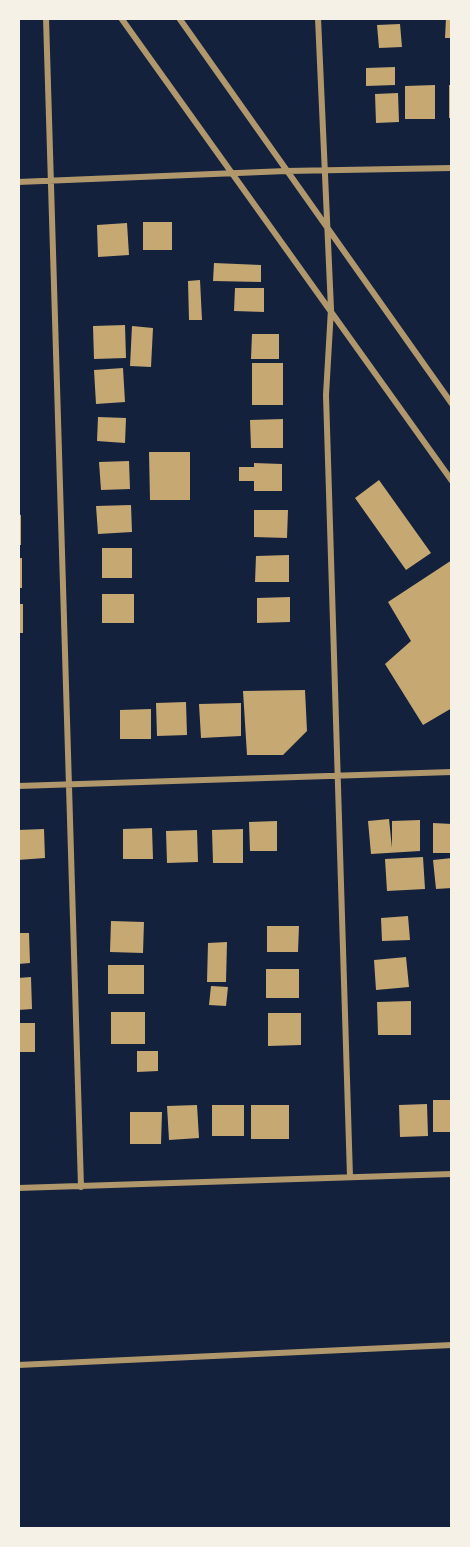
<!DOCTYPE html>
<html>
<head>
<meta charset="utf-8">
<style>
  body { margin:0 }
  #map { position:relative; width:470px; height:1547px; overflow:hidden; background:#14213d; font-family:Mulish,sans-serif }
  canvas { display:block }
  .frame { position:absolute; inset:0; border:20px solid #f6f1e7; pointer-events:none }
</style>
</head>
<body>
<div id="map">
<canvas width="470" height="1547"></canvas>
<div class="frame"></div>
</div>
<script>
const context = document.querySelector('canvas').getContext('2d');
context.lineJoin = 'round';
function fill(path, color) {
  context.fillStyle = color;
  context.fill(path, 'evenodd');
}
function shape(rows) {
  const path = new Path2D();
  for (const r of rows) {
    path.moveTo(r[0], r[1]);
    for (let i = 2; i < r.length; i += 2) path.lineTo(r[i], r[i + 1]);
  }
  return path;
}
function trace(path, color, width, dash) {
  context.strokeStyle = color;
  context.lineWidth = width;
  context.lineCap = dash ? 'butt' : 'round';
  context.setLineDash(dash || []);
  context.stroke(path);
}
fill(shape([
  [446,18,452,18,452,38,445,38],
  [400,24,402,47,379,48,377,25],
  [395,67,395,85,366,86,366,68],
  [435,85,435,119,405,119,405,86],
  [449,85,452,85,452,118,449,118],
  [398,93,399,122,376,123,375,94],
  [143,222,172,222,172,250,143,250],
  [127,223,129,255,98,257,97,225],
  [214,263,261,265,261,282,213,281],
  [200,280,202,320,189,320,188,281],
  [235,288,264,288,264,312,234,311],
  [125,325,126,358,94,359,93,326],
  [132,326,153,328,151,367,130,366],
  [252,334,279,334,279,359,251,359],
  [252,363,283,363,283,405,252,405],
  [123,368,125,402,96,404,94,370],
  [98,417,126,418,125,443,97,441],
  [283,419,283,448,251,448,250,420],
  [149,452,190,452,190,500,150,500],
  [129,461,130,489,101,490,99,462],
  [254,463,282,464,282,491,254,491,254,481,239,481,239,467,254,467],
  [379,480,431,553,406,570,355,498],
  [131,505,132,532,98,534,96,506],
  [254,510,288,510,287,538,254,537],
  [18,514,21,515,21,545,18,545],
  [102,548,132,548,132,578,102,578],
  [289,555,289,582,255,582,256,556],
  [18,558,22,558,22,588,18,588],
  [452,560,452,708,423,725,385,664,411,641,388,602],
  [102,594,134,594,134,623,102,623],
  [290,597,290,622,257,623,257,598],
  [18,604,23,604,23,633,18,633],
  [305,690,307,731,283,755,247,755,243,691],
  [186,702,187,735,157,736,156,703],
  [241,703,241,736,201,738,199,704],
  [151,709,151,739,120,739,120,710],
  [389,819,392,848,392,821,420,820,420,851,371,854,368,821],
  [277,821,277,851,250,851,249,822],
  [433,823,452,824,452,853,433,853],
  [152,828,153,859,123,859,123,829],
  [44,829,45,858,18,860,18,830],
  [243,829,243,863,213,863,212,830],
  [197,830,198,862,167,863,166,831],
  [423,857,425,889,387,891,385,859],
  [452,858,452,888,436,889,433,860],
  [408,916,410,940,382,941,381,918],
  [111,921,144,922,143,953,110,952],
  [267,926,299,926,298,952,267,952],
  [18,933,29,933,30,963,18,964],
  [227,942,226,982,207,982,208,943],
  [406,957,409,987,376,990,374,960],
  [108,965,144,965,144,994,108,994],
  [266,969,299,969,299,998,266,998],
  [31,977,32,1009,18,1010,18,978],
  [211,986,228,987,226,1006,209,1005],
  [411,1001,411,1035,378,1035,377,1002],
  [111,1012,145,1012,145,1044,111,1044],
  [268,1013,301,1013,301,1045,268,1046],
  [18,1023,35,1023,35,1052,18,1052],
  [137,1051,158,1051,158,1071,137,1072],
  [433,1100,452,1100,452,1132,433,1132],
  [427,1104,428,1136,400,1137,399,1105],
  [197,1105,199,1138,169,1140,167,1106],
  [212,1105,244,1105,244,1136,212,1136],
  [251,1105,289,1105,289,1139,251,1139],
  [130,1112,162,1112,161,1144,130,1144]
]), '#c6a872');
trace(shape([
  [46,18,81,1187],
  [121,18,452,481],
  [179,18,452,404],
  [318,18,331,309,326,395,350,1177],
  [18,182,286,171,452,168],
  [18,786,452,772],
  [18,1188,452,1174],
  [18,1365,452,1345]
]), '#b1986c', 6);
</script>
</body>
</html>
